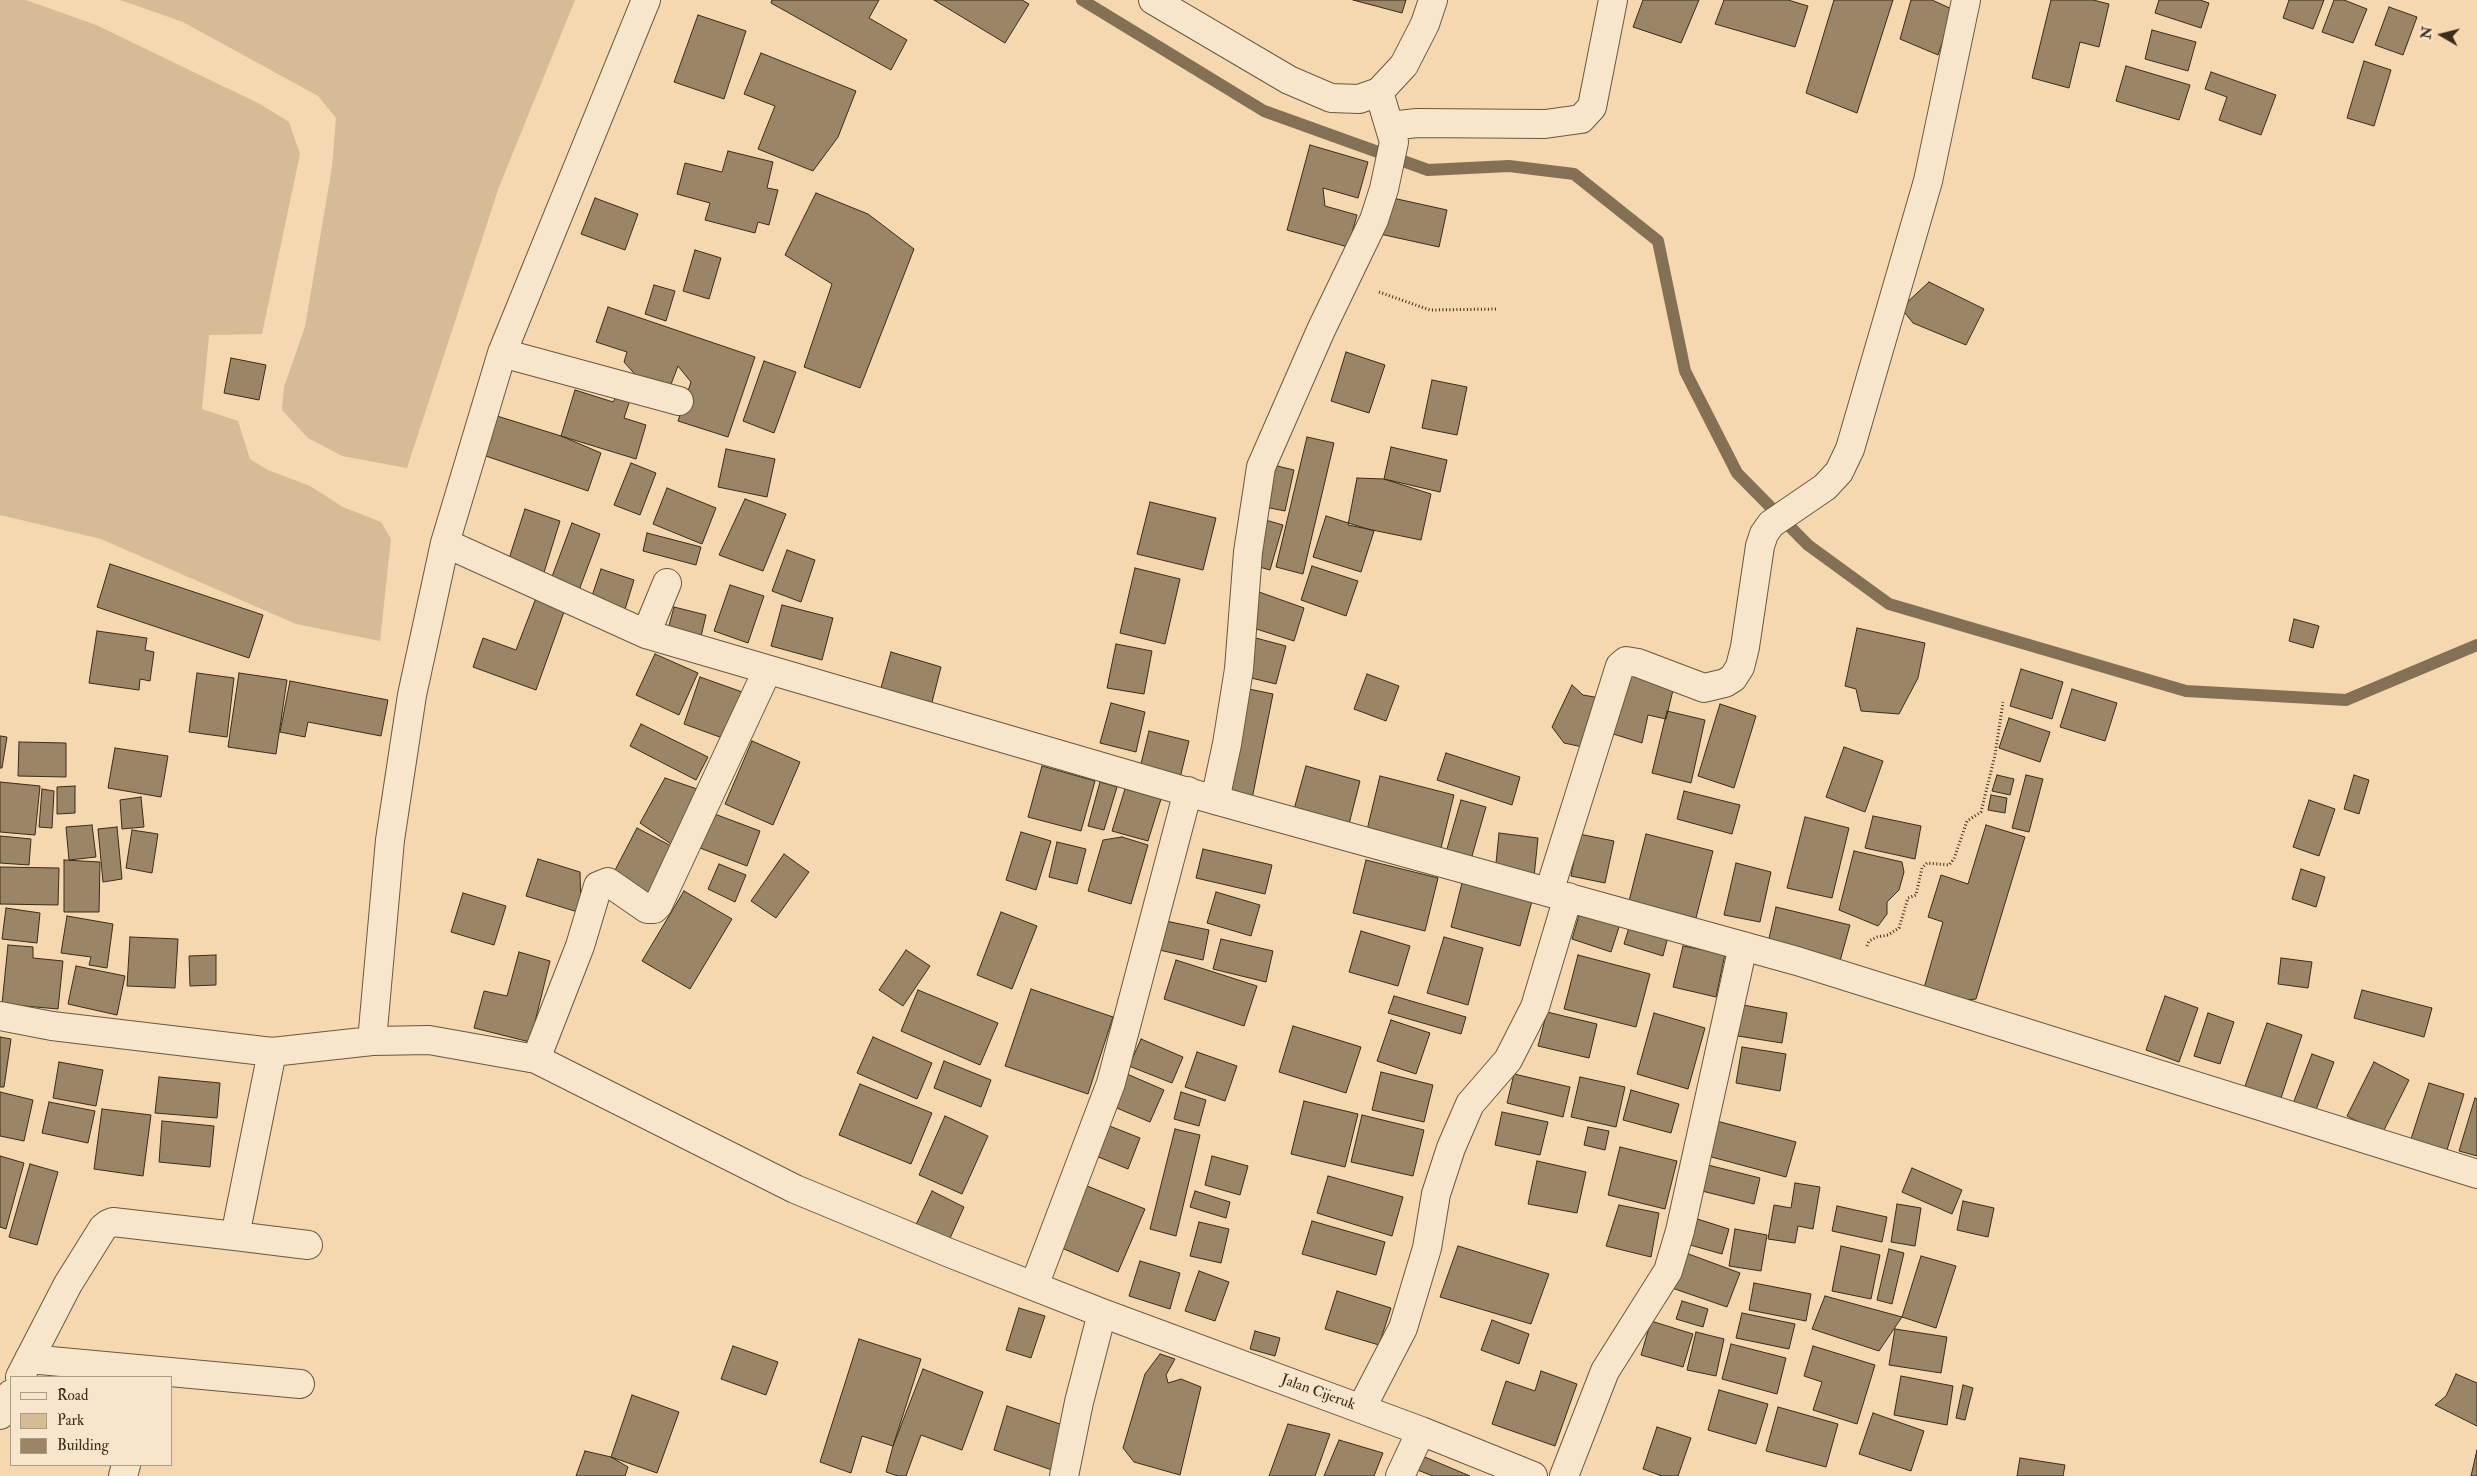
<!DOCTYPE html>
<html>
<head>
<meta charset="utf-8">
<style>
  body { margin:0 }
  #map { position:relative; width:2477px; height:1476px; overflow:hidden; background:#f5d8b0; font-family:"IM FELL Double Pica",serif }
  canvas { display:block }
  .legend { position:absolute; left:10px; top:1376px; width:162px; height:90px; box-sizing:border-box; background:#f8e6cc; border:1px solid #ac9c84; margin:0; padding:6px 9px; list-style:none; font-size:15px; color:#3a2c18 }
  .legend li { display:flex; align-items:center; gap:10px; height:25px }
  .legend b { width:25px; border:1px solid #ac9c84 }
  .north { position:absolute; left:2417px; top:10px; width:50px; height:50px; -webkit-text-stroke:4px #f8e6cc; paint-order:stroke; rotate:278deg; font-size:14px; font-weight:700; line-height:20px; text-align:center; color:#3a2c18 }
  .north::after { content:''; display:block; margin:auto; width:18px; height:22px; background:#3a2c18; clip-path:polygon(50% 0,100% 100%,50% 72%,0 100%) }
</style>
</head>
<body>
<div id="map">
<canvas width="2477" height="1476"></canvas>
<ul class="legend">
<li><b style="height:6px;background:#f8e6cc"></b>Road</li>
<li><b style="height:14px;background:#d5bb96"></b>Park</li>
<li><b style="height:14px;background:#9b8567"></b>Building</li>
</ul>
<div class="north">N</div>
</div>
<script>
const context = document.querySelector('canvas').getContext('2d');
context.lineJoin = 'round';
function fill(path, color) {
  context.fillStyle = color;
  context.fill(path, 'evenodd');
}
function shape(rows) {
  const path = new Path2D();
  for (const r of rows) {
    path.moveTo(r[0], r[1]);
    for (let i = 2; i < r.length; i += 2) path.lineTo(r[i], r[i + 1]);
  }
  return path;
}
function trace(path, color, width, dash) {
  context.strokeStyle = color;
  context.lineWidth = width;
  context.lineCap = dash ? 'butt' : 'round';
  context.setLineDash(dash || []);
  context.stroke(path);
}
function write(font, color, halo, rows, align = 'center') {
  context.font = font + ' "IM FELL Double Pica",serif';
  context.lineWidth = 5;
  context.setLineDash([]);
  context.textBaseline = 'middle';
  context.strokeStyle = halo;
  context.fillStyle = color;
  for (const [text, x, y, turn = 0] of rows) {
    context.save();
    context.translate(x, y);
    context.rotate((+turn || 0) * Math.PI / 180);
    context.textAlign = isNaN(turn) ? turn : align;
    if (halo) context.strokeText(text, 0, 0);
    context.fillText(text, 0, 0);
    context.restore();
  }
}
fill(shape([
  [0,0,26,0,96,25,260,104,289,122,300,154,262,334,209,335,202,409,238,421,250,459,268,470,310,486,343,507,381,522,391,539,380,641,296,624,101,539,0,515],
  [120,0,575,0,499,187,407,468,342,456,308,438,282,410,284,387,305,327,332,167,336,118,318,96,183,22]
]), '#d5bb96');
trace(shape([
  [1082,0,1264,111,1428,170,1509,166,1574,174,1658,241,1685,371,1737,473,1808,545,1889,604,2186,691,2346,700,2477,645]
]), '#847054', 12);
const building = shape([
  [772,0,879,0,869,18,907,40,891,70,771,3,772,0],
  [934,0,1022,0,1029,4,1005,43,934,0],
  [1353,0,1406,0,1402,13,1353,0],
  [1643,0,1699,0,1681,43,1633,27,1643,0],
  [1724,0,1788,0,1808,6,1795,47,1715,24,1724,0],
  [1834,0,1893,0,1857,113,1806,93,1834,0],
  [1911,0,1932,0,1954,10,1938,55,1900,39,1911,0],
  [2051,0,2093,0,2109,4,2099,47,2080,42,2069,88,2032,78,2051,0],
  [2159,0,2200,0,2209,3,2201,28,2155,13,2159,0],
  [2289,0,2324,0,2313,29,2283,18,2289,0],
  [2334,0,2344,0,2367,9,2353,43,2322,32,2334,0],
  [2389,7,2417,17,2403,55,2375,45,2389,7],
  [698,15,746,31,724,99,674,82,698,15],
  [2152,30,2196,42,2188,71,2145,59,2152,30],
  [761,53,856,91,838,137,813,171,758,149,775,106,744,94,761,53],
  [2364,61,2391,70,2374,126,2347,118,2364,61],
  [2126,66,2190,85,2179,120,2116,101,2126,66],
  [2211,72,2276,95,2261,135,2219,120,2227,97,2205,89,2211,72],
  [1310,145,1368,162,1358,198,1323,188,1325,206,1357,215,1348,247,1287,230,1310,145],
  [728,151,773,162,767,188,778,190,769,225,758,222,755,233,705,220,710,203,677,194,685,163,722,172,728,151],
  [816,193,868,214,914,249,860,388,804,367,832,284,785,255,816,193],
  [1388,197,1447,210,1439,247,1380,234,1388,197],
  [595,198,638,214,625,250,581,234,595,198],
  [695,250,721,258,709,299,683,291,695,250],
  [1929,282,1984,309,1966,345,1913,323,1901,308,1929,282],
  [654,285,675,291,666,321,645,314,654,285],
  [608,307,755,357,728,437,678,421,691,382,678,366,668,392,641,381,624,362,627,352,596,342,608,307],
  [1346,352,1385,365,1369,413,1331,401,1346,352],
  [231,358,266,365,259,400,224,393,231,358],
  [764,361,796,372,774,433,743,421,764,361],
  [1432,380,1467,387,1457,435,1422,428,1432,380],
  [575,390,613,402,620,391,632,394,624,418,646,425,636,459,561,436,575,390],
  [497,416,561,436,601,453,588,491,483,455,497,416],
  [1307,437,1334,443,1303,574,1276,567,1307,437],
  [1391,447,1447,460,1440,492,1384,479,1391,447],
  [726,449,775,459,767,497,718,487,726,449],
  [631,463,656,473,640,515,614,505,631,463],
  [1269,464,1294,470,1285,511,1260,506,1269,464],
  [1357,478,1384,479,1431,494,1421,540,1348,525,1357,478],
  [667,488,716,508,702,544,653,524,667,488],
  [745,499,786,514,763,571,719,555,745,499],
  [1150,502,1216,518,1203,570,1137,554,1150,502],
  [525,509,560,521,542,579,506,568,525,509],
  [1326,516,1374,531,1361,572,1313,557,1326,516],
  [1262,519,1283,525,1270,570,1249,564,1262,519],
  [572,523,600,534,578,593,550,582,572,523],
  [647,533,701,547,696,565,643,551,647,533],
  [787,550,815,560,801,602,772,591,787,550],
  [110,564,263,615,249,658,97,607,110,564],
  [1312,566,1358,581,1346,616,1301,600,1312,566],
  [1135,568,1180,579,1165,644,1120,633,1135,568],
  [601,569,634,580,623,616,589,605,601,569],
  [730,585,764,596,748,643,714,631,730,585],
  [1259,592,1304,608,1294,641,1247,626,1259,592],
  [536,598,565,609,536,690,473,667,483,638,516,650,536,598],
  [782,605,833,618,822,660,771,646,782,605],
  [674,607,706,615,700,641,667,633,674,607],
  [2294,619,2319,626,2313,648,2289,641,2294,619],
  [1857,628,1925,643,1918,678,1899,714,1861,711,1856,689,1845,686,1857,628],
  [97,631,147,638,145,650,154,652,150,681,140,679,139,690,89,683,97,631],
  [1252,637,1286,646,1276,684,1243,676,1252,637],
  [1116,644,1152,651,1144,694,1107,688,1116,644],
  [891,652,941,667,930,710,879,695,891,652],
  [655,654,698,673,679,715,636,695,655,654],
  [1626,664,1675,682,1666,719,1648,715,1642,743,1607,732,1626,664],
  [2021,669,2063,682,2052,719,2010,706,2021,669],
  [197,673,234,678,227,737,189,732,197,673],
  [239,673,287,680,276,754,228,747,239,673],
  [1367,674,1399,686,1386,721,1354,709,1367,674],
  [700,677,745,693,728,740,684,724,700,677],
  [290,681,388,700,381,736,308,722,305,737,280,732,290,681],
  [1572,685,1583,695,1606,699,1587,748,1564,743,1552,727,1572,685],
  [1244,688,1273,694,1252,799,1223,793,1244,688],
  [2072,689,2117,703,2105,741,2060,727,2072,689],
  [1111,703,1145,712,1136,752,1100,743,1111,703],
  [1720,704,1756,716,1734,788,1698,776,1720,704],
  [1667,711,1705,720,1691,783,1652,773,1667,711],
  [2009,718,2050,732,2040,762,1999,748,2009,718],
  [641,724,708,757,696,780,630,746,641,724],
  [1149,731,1189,741,1179,782,1139,772,1149,731],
  [0,736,7,737,2,768,0,768,0,736],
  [752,741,800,762,773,825,725,804,752,741],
  [19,742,66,743,66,777,18,776,19,742],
  [1844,747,1883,761,1865,812,1826,797,1844,747],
  [115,748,168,756,161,797,108,788,115,748],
  [1446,753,1520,777,1512,805,1437,780,1446,753],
  [1042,766,1095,781,1081,831,1028,817,1042,766],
  [1306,766,1360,781,1348,828,1293,813,1306,766],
  [1997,775,2014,779,2010,795,1992,791,1997,775],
  [2026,775,2043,779,2029,832,2012,828,2026,775],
  [2354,775,2369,780,2359,814,2344,809,2354,775],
  [1380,776,1454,795,1441,848,1367,830,1380,776],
  [665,778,700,790,674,846,640,823,665,778],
  [0,782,40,786,35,835,0,832,0,782],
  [1100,782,1117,787,1104,830,1088,826,1100,782],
  [75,786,75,813,57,814,57,787,75,786],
  [42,789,54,791,52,828,39,827,42,789],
  [1125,789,1161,799,1148,841,1112,831,1125,789],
  [1684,791,1740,805,1732,834,1677,819,1684,791],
  [1991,795,2007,798,2005,813,1988,810,1991,795],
  [141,797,144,827,122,829,120,800,141,797],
  [1461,800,1486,807,1470,863,1445,856,1461,800],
  [2309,800,2335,809,2319,856,2293,847,2309,800],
  [712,813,760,831,747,866,700,848,712,813],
  [1873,816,1921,826,1915,859,1865,848,1873,816],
  [1805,817,1849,828,1832,898,1787,888,1805,817],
  [92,825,96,857,69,860,66,827,92,825],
  [1986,825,2025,837,1976,999,1944,1002,1924,988,1943,922,1928,917,1941,875,1968,884,1986,825],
  [117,827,122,879,103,882,98,829,117,827],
  [637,828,673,847,648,895,612,876,637,828],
  [132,830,158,834,152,873,126,868,132,830],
  [1021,832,1051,841,1036,890,1006,880,1021,832],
  [1499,833,1538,838,1534,877,1495,873,1499,833],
  [1579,834,1614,841,1605,883,1571,876,1579,834],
  [1646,834,1713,851,1696,918,1629,901,1646,834],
  [0,836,31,839,29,865,0,863,0,836],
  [1122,837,1148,845,1131,904,1088,891,1103,840,1122,837],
  [1057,842,1086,849,1077,884,1049,877,1057,842],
  [1203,849,1272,865,1265,894,1196,878,1203,849],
  [1854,851,1902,862,1904,872,1899,890,1887,902,1887,914,1878,926,1839,910,1854,851],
  [784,854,809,872,776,918,751,901,784,854],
  [538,859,580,872,581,913,526,896,538,859],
  [64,860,100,862,99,912,64,912,64,860],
  [1366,860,1438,878,1425,931,1353,913,1366,860],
  [1736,863,1771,872,1760,922,1724,915,1736,863],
  [719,864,746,875,735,902,708,889,719,864],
  [0,867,59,868,58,905,0,904,0,867],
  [2301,869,2325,877,2316,907,2292,899,2301,869],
  [1462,883,1532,901,1520,946,1451,927,1462,883],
  [684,891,732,919,690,989,642,961,684,891],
  [1216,892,1260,905,1251,936,1207,923,1216,892],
  [463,893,506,906,494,945,451,932,463,893],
  [1776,907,1850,925,1840,961,1768,943,1776,907],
  [6,908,40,913,37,943,2,939,6,908],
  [1001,912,1037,926,1012,989,977,975,1001,912],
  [1580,912,1620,924,1611,952,1572,939,1580,912],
  [67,916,113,924,107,968,89,965,91,957,61,953,67,916],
  [1161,920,1209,930,1203,960,1155,949,1161,920],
  [1631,921,1669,933,1663,956,1624,944,1631,921],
  [1361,931,1410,946,1398,986,1349,972,1361,931],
  [130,937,178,939,175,988,127,986,130,937],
  [1444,937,1483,948,1468,1005,1427,993,1444,937],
  [1221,939,1273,951,1266,982,1213,969,1221,939],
  [8,945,33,947,33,958,63,961,58,1009,2,1004,8,945],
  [1683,946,1725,954,1716,997,1673,987,1683,946],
  [906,950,930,966,903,1006,879,990,906,950],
  [519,952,550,961,530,1042,474,1028,484,991,507,996,519,952],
  [216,955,216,985,190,986,189,956,216,955],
  [1578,955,1650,974,1636,1027,1564,1009,1578,955],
  [2281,958,2312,962,2308,988,2278,984,2281,958],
  [1176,960,1257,986,1244,1026,1164,999,1176,960],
  [76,966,125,976,117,1015,68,1004,76,966],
  [1031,989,1113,1017,1088,1094,1005,1066,1031,989],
  [918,990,998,1023,980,1065,901,1031,918,990],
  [2362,990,2432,1008,2424,1037,2354,1018,2362,990],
  [1394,996,1466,1017,1461,1034,1388,1013,1394,996],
  [2165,996,2198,1008,2179,1062,2146,1050,2165,996],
  [1743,1005,1787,1013,1782,1043,1738,1036,1743,1005],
  [1547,1012,1597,1024,1589,1058,1538,1046,1547,1012],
  [1654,1013,1705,1028,1688,1089,1637,1074,1654,1013],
  [2208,1013,2234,1022,2220,1064,2194,1056,2208,1013],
  [1391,1020,1430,1033,1416,1074,1377,1061,1391,1020],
  [2267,1023,2302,1035,2280,1101,2244,1089,2267,1023],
  [1293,1026,1361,1047,1346,1093,1279,1072,1293,1026],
  [0,1037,11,1039,4,1087,0,1087,0,1037],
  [873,1037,932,1063,917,1099,857,1073,873,1037],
  [1141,1039,1183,1057,1172,1083,1129,1066,1141,1039],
  [1742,1047,1786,1054,1780,1091,1736,1083,1742,1047],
  [1197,1052,1237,1066,1225,1101,1185,1087,1197,1052],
  [2312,1054,2334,1062,2313,1118,2291,1109,2312,1054],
  [944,1061,991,1080,981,1107,934,1088,944,1061],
  [59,1062,103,1070,96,1106,53,1098,59,1062],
  [2374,1062,2409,1080,2382,1134,2347,1116,2374,1062],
  [1381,1072,1433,1085,1424,1122,1372,1110,1381,1072],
  [1127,1074,1164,1090,1150,1122,1112,1106,1127,1074],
  [1514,1074,1570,1087,1563,1117,1507,1103,1514,1074],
  [159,1077,220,1083,217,1118,155,1113,159,1077],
  [1580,1077,1625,1087,1616,1127,1571,1117,1580,1077],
  [2429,1083,2464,1094,2447,1150,2411,1139,2429,1083],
  [860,1084,932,1113,911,1164,839,1135,860,1084],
  [1631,1090,1679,1104,1671,1133,1623,1120,1631,1090],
  [0,1092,33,1100,24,1141,0,1136,0,1092],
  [1181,1092,1206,1100,1199,1126,1174,1119,1181,1092],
  [2475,1098,2477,1099,2477,1156,2459,1151,2475,1098],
  [1304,1101,1358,1114,1345,1167,1291,1154,1304,1101],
  [49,1102,95,1111,88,1143,42,1133,49,1102],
  [102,1109,151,1115,143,1176,94,1169,102,1109],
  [1502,1112,1548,1122,1540,1155,1495,1145,1502,1112],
  [1362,1115,1424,1130,1413,1176,1351,1162,1362,1115],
  [945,1116,988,1136,962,1194,919,1175,945,1116],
  [1713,1120,1796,1142,1786,1177,1704,1155,1713,1120],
  [162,1121,214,1126,210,1167,159,1162,162,1121],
  [1102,1123,1140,1138,1128,1169,1091,1154,1102,1123],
  [1588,1127,1609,1131,1605,1150,1584,1145,1588,1127],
  [1175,1129,1200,1135,1176,1236,1150,1229,1175,1129],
  [1620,1147,1677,1161,1665,1209,1608,1195,1620,1147],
  [0,1156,24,1163,6,1229,0,1227,0,1156],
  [1212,1156,1248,1166,1240,1195,1205,1185,1212,1156],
  [1537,1161,1586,1172,1577,1213,1528,1204,1537,1161],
  [30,1164,58,1172,37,1245,9,1237,30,1164],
  [1704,1164,1760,1178,1754,1204,1698,1190,1704,1164],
  [1912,1168,1962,1190,1952,1214,1902,1192,1912,1168],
  [1328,1176,1403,1197,1392,1236,1317,1213,1328,1176],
  [1795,1183,1820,1187,1813,1229,1798,1226,1795,1243,1768,1239,1774,1205,1791,1208,1795,1183],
  [1082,1184,1145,1209,1118,1272,1057,1246,1082,1184],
  [932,1191,964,1207,947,1245,914,1229,932,1191],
  [1195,1191,1230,1202,1226,1218,1190,1207,1195,1191],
  [1963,1201,1994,1208,1988,1237,1957,1230,1963,1201],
  [1897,1204,1921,1208,1915,1246,1891,1242,1897,1204],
  [1619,1205,1659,1213,1651,1257,1606,1246,1619,1205],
  [1837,1206,1887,1217,1882,1242,1832,1231,1837,1206],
  [1691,1217,1729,1229,1722,1254,1683,1243,1691,1217],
  [1312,1221,1385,1242,1376,1275,1302,1254,1312,1221],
  [1199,1222,1229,1229,1221,1263,1190,1256,1199,1222],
  [1735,1229,1767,1235,1761,1271,1729,1266,1735,1229],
  [1458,1246,1549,1274,1531,1324,1440,1297,1458,1246],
  [1841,1246,1880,1255,1871,1299,1832,1291,1841,1246],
  [1889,1249,1904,1253,1892,1304,1877,1300,1889,1249],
  [1686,1253,1740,1273,1727,1307,1672,1288,1686,1253],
  [1921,1256,1956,1266,1936,1328,1902,1317,1921,1256],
  [1140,1261,1180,1273,1170,1309,1129,1296,1140,1261],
  [1199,1271,1229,1282,1215,1321,1185,1311,1199,1271],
  [1754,1283,1811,1294,1806,1321,1749,1310,1754,1283],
  [1337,1291,1391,1308,1379,1345,1325,1329,1337,1291],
  [1825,1296,1902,1317,1879,1351,1812,1329,1825,1296],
  [1682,1301,1708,1309,1703,1327,1676,1319,1682,1301],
  [1019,1308,1045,1316,1031,1358,1006,1350,1019,1308],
  [1742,1313,1795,1324,1789,1349,1736,1338,1742,1313],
  [1492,1320,1529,1334,1519,1364,1481,1350,1492,1320],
  [1651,1321,1693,1334,1683,1367,1641,1355,1651,1321],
  [1895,1329,1947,1337,1941,1373,1889,1365,1895,1329],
  [1255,1331,1280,1338,1275,1356,1250,1349,1255,1331],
  [1696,1332,1724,1339,1716,1376,1687,1370,1696,1332],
  [859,1339,921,1359,893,1446,862,1436,851,1473,820,1462,859,1339],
  [1731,1344,1786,1358,1777,1394,1722,1379,1731,1344],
  [733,1346,778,1362,766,1395,721,1379,733,1346],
  [1813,1346,1875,1365,1857,1424,1813,1410,1822,1382,1804,1376,1813,1346],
  [1160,1354,1175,1359,1166,1375,1168,1383,1181,1379,1201,1387,1180,1475,1134,1462,1123,1448,1145,1374,1160,1354],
  [923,1369,983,1392,962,1450,921,1435,906,1476,898,1476,886,1472,893,1446,923,1369],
  [1541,1371,1577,1384,1555,1446,1492,1424,1506,1381,1535,1391,1541,1371],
  [2456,1374,2477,1383,2477,1426,2435,1405,2446,1396,2456,1374],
  [1901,1376,1953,1386,1947,1425,1894,1415,1901,1376],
  [1963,1385,1973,1388,1965,1420,1956,1418,1963,1385],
  [1719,1390,1768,1404,1756,1444,1708,1430,1719,1390],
  [632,1395,679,1412,657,1473,611,1457,632,1395],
  [1007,1406,1066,1426,1052,1470,994,1450,1007,1406],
  [1778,1407,1838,1424,1826,1467,1766,1451,1778,1407],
  [1873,1413,1924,1431,1911,1471,1859,1454,1873,1413],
  [1288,1424,1330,1434,1315,1476,1269,1476,1288,1424],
  [1657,1427,1691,1438,1678,1476,1662,1476,1643,1469,1657,1427],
  [1339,1440,1383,1453,1374,1476,1324,1476,1339,1440],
  [2477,1450,2477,1476,2471,1476,2477,1450],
  [585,1451,611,1457,628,1467,625,1476,576,1476,585,1451],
  [1420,1455,1470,1476,1433,1476,1415,1469,1420,1455],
  [2020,1458,2065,1465,2063,1476,2017,1476,2020,1458]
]);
fill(building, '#9b8567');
trace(building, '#3a2c18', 1);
const minor = shape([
  [1153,0,1289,80,1331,98,1359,99,1379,92,1404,65,1425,24,1433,0],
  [1390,126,1417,123,1545,124,1581,119,1592,107,1613,0],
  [502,353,679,401],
  [445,543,646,634,1215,800,1797,961,2477,1174],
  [646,634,667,583],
  [1215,800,1227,744,1239,669,1248,552,1261,467,1321,330,1374,220,1384,189,1394,142,1379,92],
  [1549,892,1620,666,1626,661,1638,663,1704,688,1725,683,1733,678,1740,667,1745,647,1760,546,1764,534,1771,524,1825,487,1839,472,1850,449,1928,181,1966,0],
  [0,1016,52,1026,272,1052,372,1041,429,1040,536,1059,795,1189,947,1252,1102,1313,1421,1431,1533,1476],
  [372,1041,390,840,412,695,445,543,502,353,646,0],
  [536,1059,580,946,598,886,608,882,647,909,654,909,658,905,767,671],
  [235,1236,308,1245],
  [1034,1286,1111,1083,1188,791],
  [29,1359,300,1384],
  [20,1377,68,1284,103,1228,108,1224,113,1222,235,1236,272,1052],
  [1361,1409,1403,1328,1427,1248,1436,1194,1451,1148,1470,1104,1508,1060,1535,1007,1568,897],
  [0,1415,11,1394],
  [123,1476,126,1465],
  [1064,1476,1079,1402,1102,1313],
  [1400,1476,1421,1431],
  [1564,1476,1605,1371,1668,1271,1680,1231,1743,946]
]);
trace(minor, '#69573e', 30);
trace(shape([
  [1379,292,1430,310,1498,309],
  [1867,946,1869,941,1877,937,1888,935,1899,928,1908,898,1916,895,1922,868,1927,863,1949,865,1954,859,1967,821,1981,812,1995,755,2003,702]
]), '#3a2c18', 3, [1, 2.5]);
trace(minor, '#f8e6cc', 28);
write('15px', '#3a2c18', '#f8e6cc', [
  ["Jalan Cijeruk",1318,1393,20]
]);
</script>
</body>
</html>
